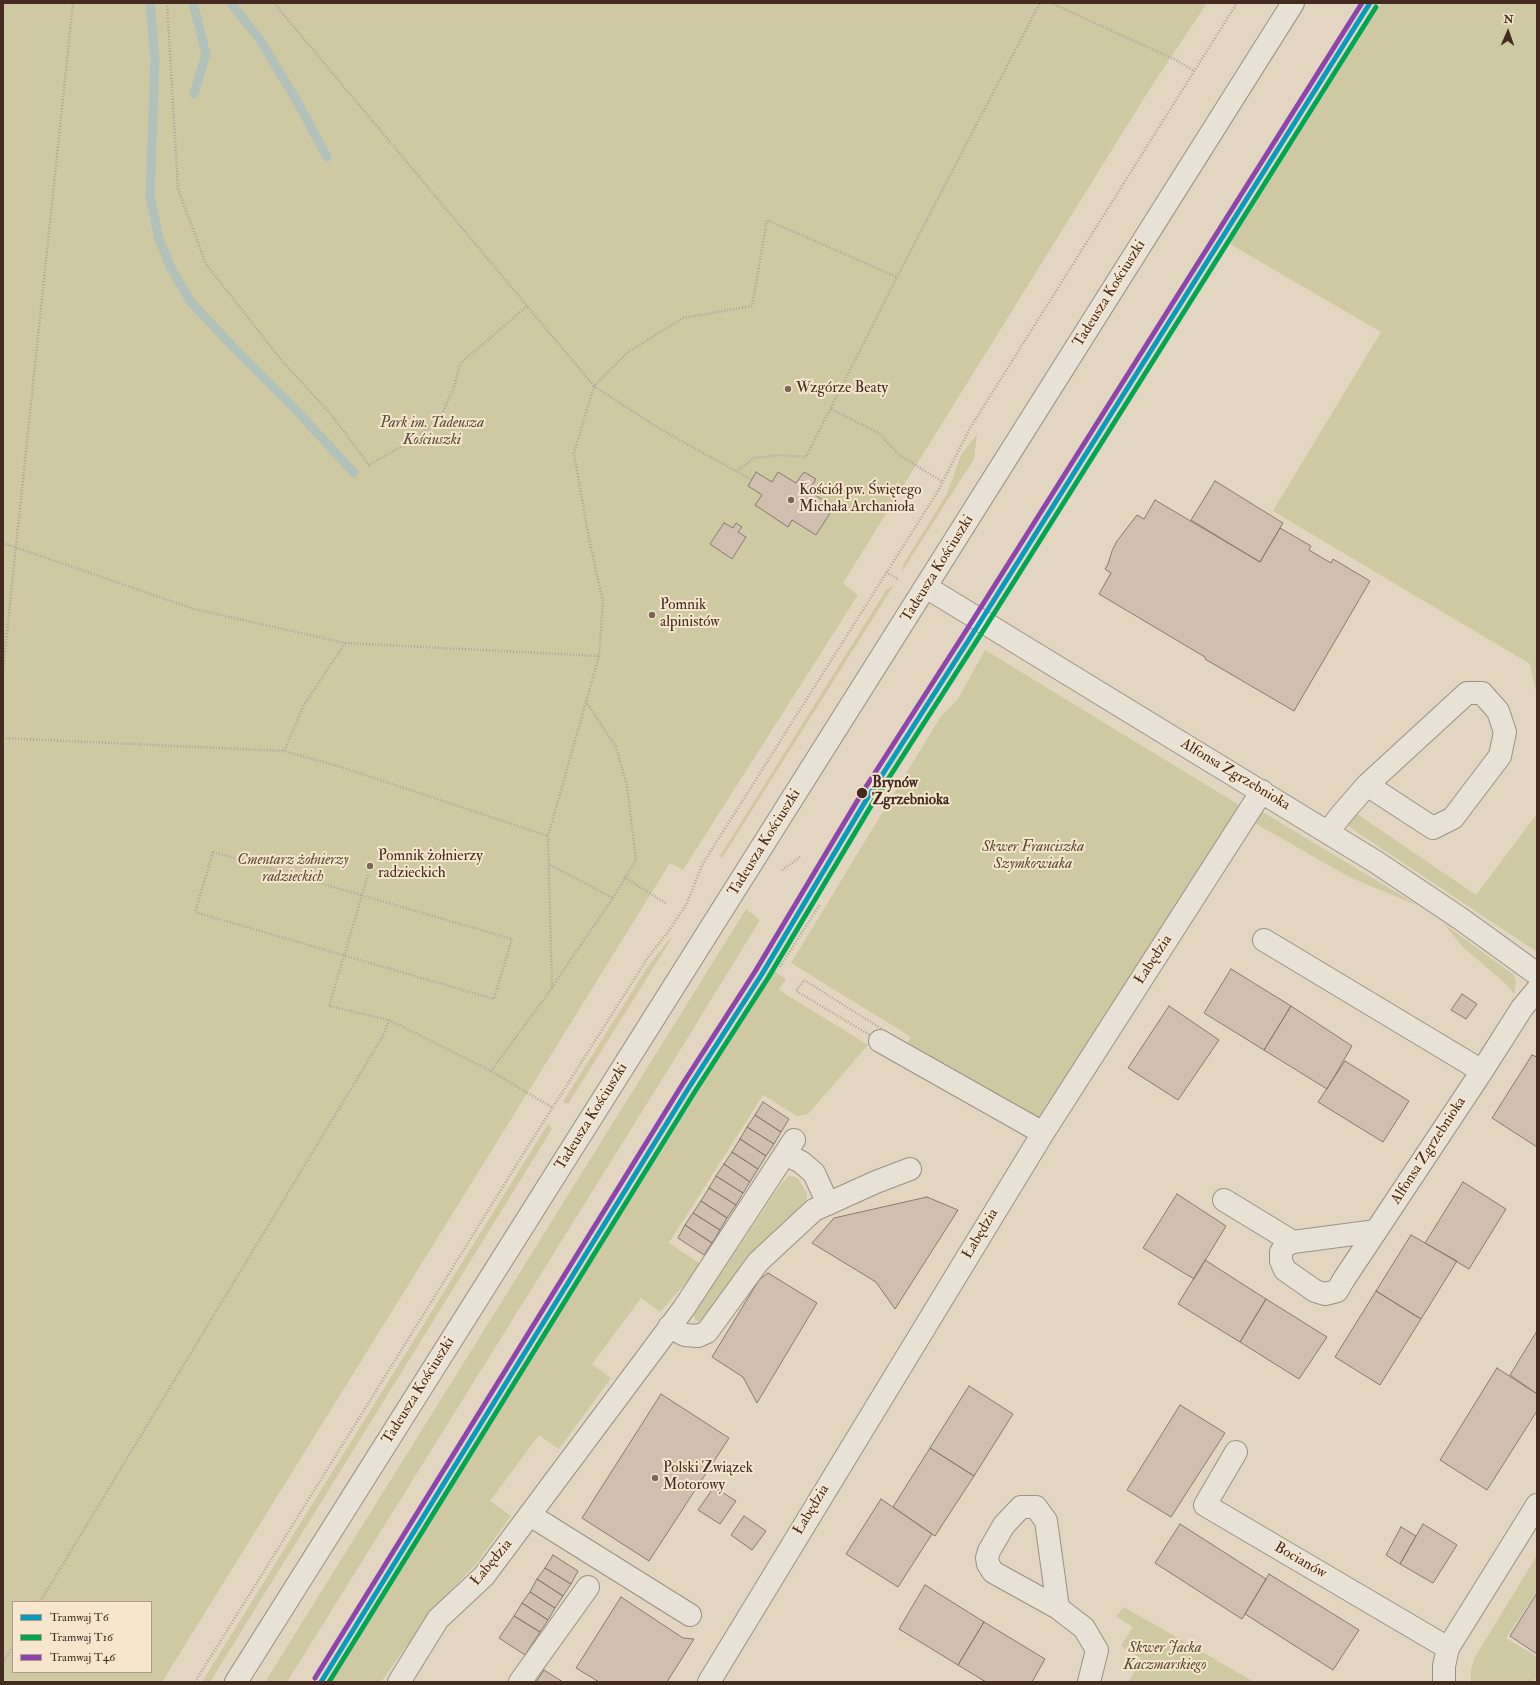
<!DOCTYPE html>
<html>
<head>
<meta charset="utf-8">
<style>
  body { margin:0 }
  #map { position:relative; width:1540px; height:1685px; overflow:hidden; background:#e2d6c0; font-family:"IM FELL Double Pica",serif }
  canvas { display:block }
  .frame { position:absolute; inset:0; border:4px solid #442a21; pointer-events:none }
  .legend { position:absolute; left:12px; top:1601px; width:140px; height:72px; box-sizing:border-box; background:#f5e6cd; border:1px solid #ae9b88; margin:0; padding:5px 7px; list-style:none; font-size:12px; color:#442a21 }
  .legend li { display:flex; align-items:center; gap:8px; height:20px }
  .legend b { width:20px; border:1px solid #ae9b88 }
  .north { position:absolute; left:1488px; top:12px; width:40px; height:40px; -webkit-text-stroke:3px #f5e6cd; paint-order:stroke; rotate:2deg; font-size:11px; font-weight:700; line-height:16px; text-align:center; color:#442a21 }
  .north::after { content:''; display:block; margin:auto; width:14px; height:18px; background:#442a21; clip-path:polygon(50% 0,100% 100%,50% 72%,0 100%) }
</style>
</head>
<body>
<div id="map">
<canvas width="1540" height="1685"></canvas>
<div class="frame"></div>
<ul class="legend">
<li><b style="height:5px;background:#079cbd"></b>Tramwaj T6</li>
<li><b style="height:5px;background:#00a651"></b>Tramwaj T16</li>
<li><b style="height:5px;background:#8e44ad"></b>Tramwaj T46</li>
</ul>
<div class="north">N</div>
</div>
<script>
const context = document.querySelector('canvas').getContext('2d');
context.lineJoin = 'round';
function fill(path, color) {
  context.fillStyle = color;
  context.fill(path, 'evenodd');
}
function shape(rows) {
  const path = new Path2D();
  for (const r of rows) {
    path.moveTo(r[0], r[1]);
    for (let i = 2; i < r.length; i += 2) path.lineTo(r[i], r[i + 1]);
  }
  return path;
}
function trace(path, color, width, dash) {
  context.strokeStyle = color;
  context.lineWidth = width;
  context.lineCap = dash ? 'butt' : 'round';
  context.setLineDash(dash || []);
  context.stroke(path);
}
function write(font, color, halo, rows, align = 'center') {
  context.font = font + ' "IM FELL Double Pica",serif';
  context.lineWidth = 4;
  context.setLineDash([]);
  context.textBaseline = 'middle';
  context.strokeStyle = halo;
  context.fillStyle = color;
  for (const [text, x, y, turn = 0] of rows) {
    context.save();
    context.translate(x, y);
    context.rotate((+turn || 0) * Math.PI / 180);
    context.textAlign = isNaN(turn) ? turn : align;
    if (halo) context.strokeText(text, 0, 0);
    context.fillText(text, 0, 0);
    context.restore();
  }
}
fill(shape([
  [3,3,1207,3,1151,87,843,583,858,595,683,870,670,863,162,1682,3,1682],
  [13,1602,151,1602,151,1672,13,1672],
  [1382,3,1537,3,1537,696,1530,664,1273,511,1381,332,1230,244],
  [977,434,974,459,901,573,904,563,947,494,961,455],
  [894,585,722,858,720,856,886,590],
  [985,650,1244,808,1041,1125,906,1046,911,1037,791,963,941,716,958,699],
  [1261,811,1417,905,1349,877,1253,822],
  [1357,814,1476,895,1537,814,1537,952,1348,826],
  [746,909,760,920,666,1073,287,1682,265,1682],
  [1444,924,1514,975,1516,982,1514,994,1504,982,1464,948],
  [672,938,568,1104,563,1102,648,966,668,941],
  [774,971,786,979,779,990,868,1045,808,1114,797,1116,763,1095,669,1243,702,1265,660,1312,641,1298,592,1364,611,1378,559,1449,539,1435,490,1501,511,1516,476,1564,434,1608,381,1682,329,1682],
  [548,1124,552,1129,260,1601,210,1682,202,1682],
  [789,1176,795,1177,799,1180,807,1194,807,1202,704,1319,699,1321,695,1320,694,1314,781,1184],
  [1537,1555,1537,1591,1506,1638,1537,1657,1537,1676,1533,1682,1471,1682,1471,1671,1474,1659],
  [1124,1607,1254,1682,1128,1682,1142,1659,1121,1646,1133,1627,1116,1616]
]), '#cec9a2');
trace(shape([
  [150,3,155,59,150,196,159,239,171,268,190,301,235,349,298,412,354,473],
  [193,3,206,54,194,94],
  [231,3,260,40,297,101,327,157]
]), '#b2c1b9', 9);
const building = shape([
  [756,472,772,482,778,472,796,483,804,472,816,479,809,491,834,507,816,535,792,520,788,527,755,505,762,495,748,486,756,472],
  [1215,481,1283,523,1260,562,1191,520,1215,481],
  [1155,500,1260,562,1280,528,1311,546,1309,550,1331,563,1333,559,1370,581,1294,711,1205,659,1205,657,1099,594,1111,573,1105,569,1108,564,1112,551,1117,541,1137,515,1144,519,1155,500],
  [724,523,733,528,736,523,742,527,738,532,746,537,732,559,710,544,724,523],
  [1231,969,1291,1006,1264,1050,1204,1013,1231,969],
  [1462,994,1477,1004,1466,1019,1451,1010,1462,994],
  [1169,1006,1219,1040,1178,1100,1128,1068,1169,1006],
  [1291,1006,1352,1046,1327,1089,1264,1050,1291,1006],
  [1532,1055,1537,1057,1537,1147,1492,1118,1532,1055],
  [1345,1061,1409,1101,1383,1142,1318,1102,1345,1061],
  [763,1102,789,1119,781,1132,755,1115,763,1102],
  [755,1115,781,1132,774,1144,747,1127,755,1115],
  [747,1127,774,1144,766,1156,740,1139,747,1127],
  [740,1139,766,1156,758,1169,732,1152,740,1139],
  [732,1152,758,1169,750,1182,724,1164,732,1152],
  [724,1164,750,1182,743,1193,716,1176,724,1164],
  [716,1176,743,1193,736,1205,709,1188,716,1176],
  [1463,1182,1506,1209,1469,1269,1425,1243,1463,1182],
  [709,1188,736,1205,727,1218,701,1201,709,1188],
  [1177,1194,1226,1226,1194,1279,1143,1248,1177,1194],
  [927,1197,958,1210,895,1309,876,1282,812,1243,834,1218,927,1197],
  [701,1201,727,1218,720,1230,693,1213,701,1201],
  [693,1213,720,1230,712,1243,685,1225,693,1213],
  [685,1225,712,1243,704,1255,678,1238,685,1225],
  [1411,1235,1457,1261,1421,1319,1376,1291,1411,1235],
  [1205,1260,1266,1299,1240,1342,1178,1304,1205,1260],
  [768,1273,817,1303,757,1403,743,1377,712,1357,759,1280,768,1273],
  [1376,1291,1421,1319,1380,1385,1335,1357,1376,1291],
  [1266,1299,1327,1337,1299,1379,1240,1342,1266,1299],
  [1537,1331,1537,1394,1510,1375,1537,1331],
  [1497,1368,1537,1394,1537,1411,1487,1490,1440,1460,1497,1368],
  [969,1386,1013,1414,974,1476,930,1448,969,1386],
  [661,1394,729,1438,649,1561,582,1518,661,1394],
  [1180,1405,1225,1433,1171,1517,1127,1490,1180,1405],
  [930,1448,974,1476,935,1536,893,1507,930,1448],
  [714,1487,736,1501,720,1524,698,1510,714,1487],
  [881,1499,932,1534,898,1587,846,1554,881,1499],
  [744,1516,766,1531,752,1550,731,1535,744,1516],
  [1180,1524,1266,1579,1242,1619,1155,1563,1180,1524],
  [1423,1524,1457,1545,1433,1583,1400,1564,1423,1524],
  [1401,1527,1416,1536,1400,1564,1386,1555,1401,1527],
  [553,1555,578,1571,571,1584,545,1568,553,1555],
  [545,1568,571,1584,563,1596,537,1579,545,1568],
  [1269,1574,1359,1630,1333,1670,1245,1614,1269,1574],
  [537,1579,563,1596,555,1608,530,1592,537,1579],
  [925,1585,984,1622,958,1665,899,1629,925,1585],
  [530,1592,555,1608,548,1620,522,1603,530,1592],
  [1537,1593,1537,1654,1510,1636,1537,1593],
  [621,1597,683,1638,694,1639,667,1682,599,1682,576,1668,621,1597],
  [522,1603,548,1620,540,1632,514,1616,522,1603],
  [514,1616,540,1632,525,1655,499,1638,514,1616],
  [984,1622,1045,1659,1032,1682,986,1682,958,1665,984,1622],
  [544,1670,563,1682,536,1682,544,1670]
]);
fill(building, '#d0beaf');
trace(building, '#857b6f', 1);
const minor = shape([
  [926,587,1376,862,1461,919,1537,974],
  [1328,832,1341,815,1367,785,1467,693,1482,693,1498,711,1505,732,1500,756,1453,818,1433,828,1367,785],
  [1264,940,1482,1071],
  [880,1041,1043,1133],
  [785,1154,801,1162,814,1173,828,1204],
  [1224,1200,1293,1242],
  [1376,1231,1293,1242,1285,1246,1281,1252,1281,1261,1285,1270,1315,1291,1325,1294,1337,1291,1344,1279,1376,1231,1482,1071,1522,1008,1537,990],
  [669,1327,685,1335,698,1336,707,1332,758,1262,814,1210,876,1182,910,1169],
  [1236,1452,1205,1505,1448,1648],
  [530,1515,690,1615],
  [1058,1608,1046,1521,1036,1507,1021,1507,1004,1525,989,1551,987,1558,988,1564,993,1572,1058,1608,1084,1628,1097,1650,1089,1682],
  [236,1682,1293,3],
  [399,1682,438,1619,484,1576,684,1308,794,1140],
  [520,1682,588,1587],
  [709,1682,1043,1133,1262,791],
  [1444,1682,1444,1666,1448,1648,1537,1505]
]);
trace(minor, '#9b9184', 24);
trace(shape([
  [167,3,178,189,206,264,282,361,330,413,369,465,416,438,440,418,454,387,460,364,527,306],
  [274,3,594,386,660,429,752,480],
  [1051,3,1176,60,1194,71],
  [831,409,879,433,899,455,943,482],
  [737,471,754,458,779,455,806,457,897,277,1040,3],
  [3,543,194,609,345,643,599,656],
  [886,572,899,580],
  [345,643,304,705,284,751,341,767,548,836],
  [3,670,73,3],
  [3,738,284,751],
  [213,852,512,939,494,999,195,912,213,852],
  [550,865,613,898],
  [782,870,800,857],
  [368,875,329,1006,389,1020,491,1071,552,988,548,836,599,656,603,602,588,534,574,453,594,386,628,352,683,318,752,306,767,220,897,277],
  [624,877,667,904],
  [780,967,820,904],
  [804,980,888,1033,880,1041,796,991,804,980],
  [552,987,613,898,636,860,627,786,616,747,586,702],
  [491,1071,553,1108],
  [40,1602,383,1036,389,1020],
  [3,1663,13,1646],
  [195,1682,530,1143,649,956,668,932,687,903,702,865,938,491,970,428,1237,3]
]), '#aca49b', 2.5, [1, 2]);
trace(minor, '#e7e1d6', 22);
trace(shape([
  [321,1682,688,1089,762,974,868,797,970,638,1370,3]
]), '#079cbd', 5);
trace(shape([
  [329,1682,694,1093,768,978,874,801,976,642,1376,7]
]), '#00a651', 5);
trace(shape([
  [315,1678,682,1085,756,970,862,793,964,634,1362,3]
]), '#8e44ad', 5);
for (const [x, y, r, color] of [
  [788,389,4,"#7b6659"],
  [791,500,4,"#7b6659"],
  [652,615,4,"#7b6659"],
  [862,793,6,"#442a21"],
  [370,866,4,"#7b6659"],
  [655,1478,4,"#7b6659"]
]) {
  const dot = new Path2D();
  dot.arc(x, y, r, 0, 2 * Math.PI);
  context.fillStyle = color;
  context.fill(dot);
  trace(dot, '#f5e6cd', 1.5);
}
write('15px', '#442a21', '#f5e6cd', [
  ["Tadeusza Kościuszki",1110,294,-58],
  ["Tadeusza Kościuszki",938,569,-58],
  ["Alfonsa Zgrzebnioka",1235,775,31],
  ["Tadeusza Kościuszki",765,843,-58],
  ["Łabędzia",1154,960,-57],
  ["Tadeusza Kościuszki",592,1117,-58],
  ["Alfonsa Zgrzebnioka",1429,1151,-57],
  ["Łabędzia",981,1234,-59],
  ["Tadeusza Kościuszki",419,1391,-58],
  ["Łabędzia",812,1510,-59],
  ["Bocianów",1300,1561,30],
  ["Łabędzia",492,1563,-50]
]);
write('15px', '#442a21', '#f5e6cd', [
  ["Wzgórze Beaty",796,389],
  ["Kościół pw. Świętego",799,491],
  ["Michała Archanioła",799,508],
  ["Pomnik",660,606],
  ["alpinistów",660,623],
  ["Pomnik żołnierzy",378,857],
  ["radzieckich",378,874],
  ["Polski Związek",663,1469],
  ["Motorowy",663,1486]
], 'left');
write('italic 15px', '#5c4836', '#f5e6cd', [
  ["Park im. Tadeusza",432,424],
  ["Kościuszki",432,441],
  ["Skwer Franciszka",1033,848],
  ["Szymkowiaka",1033,865],
  ["Cmentarz żołnierzy",293,861],
  ["radzieckich",293,878],
  ["Skwer Jacka",1165,1649],
  ["Kaczmarskiego",1165,1666]
]);
write('bold 15px', '#442a21', '#f5e6cd', [
  ["Brynów",872,784],
  ["Zgrzebnioka",872,801]
], 'left');
</script>
</body>
</html>
